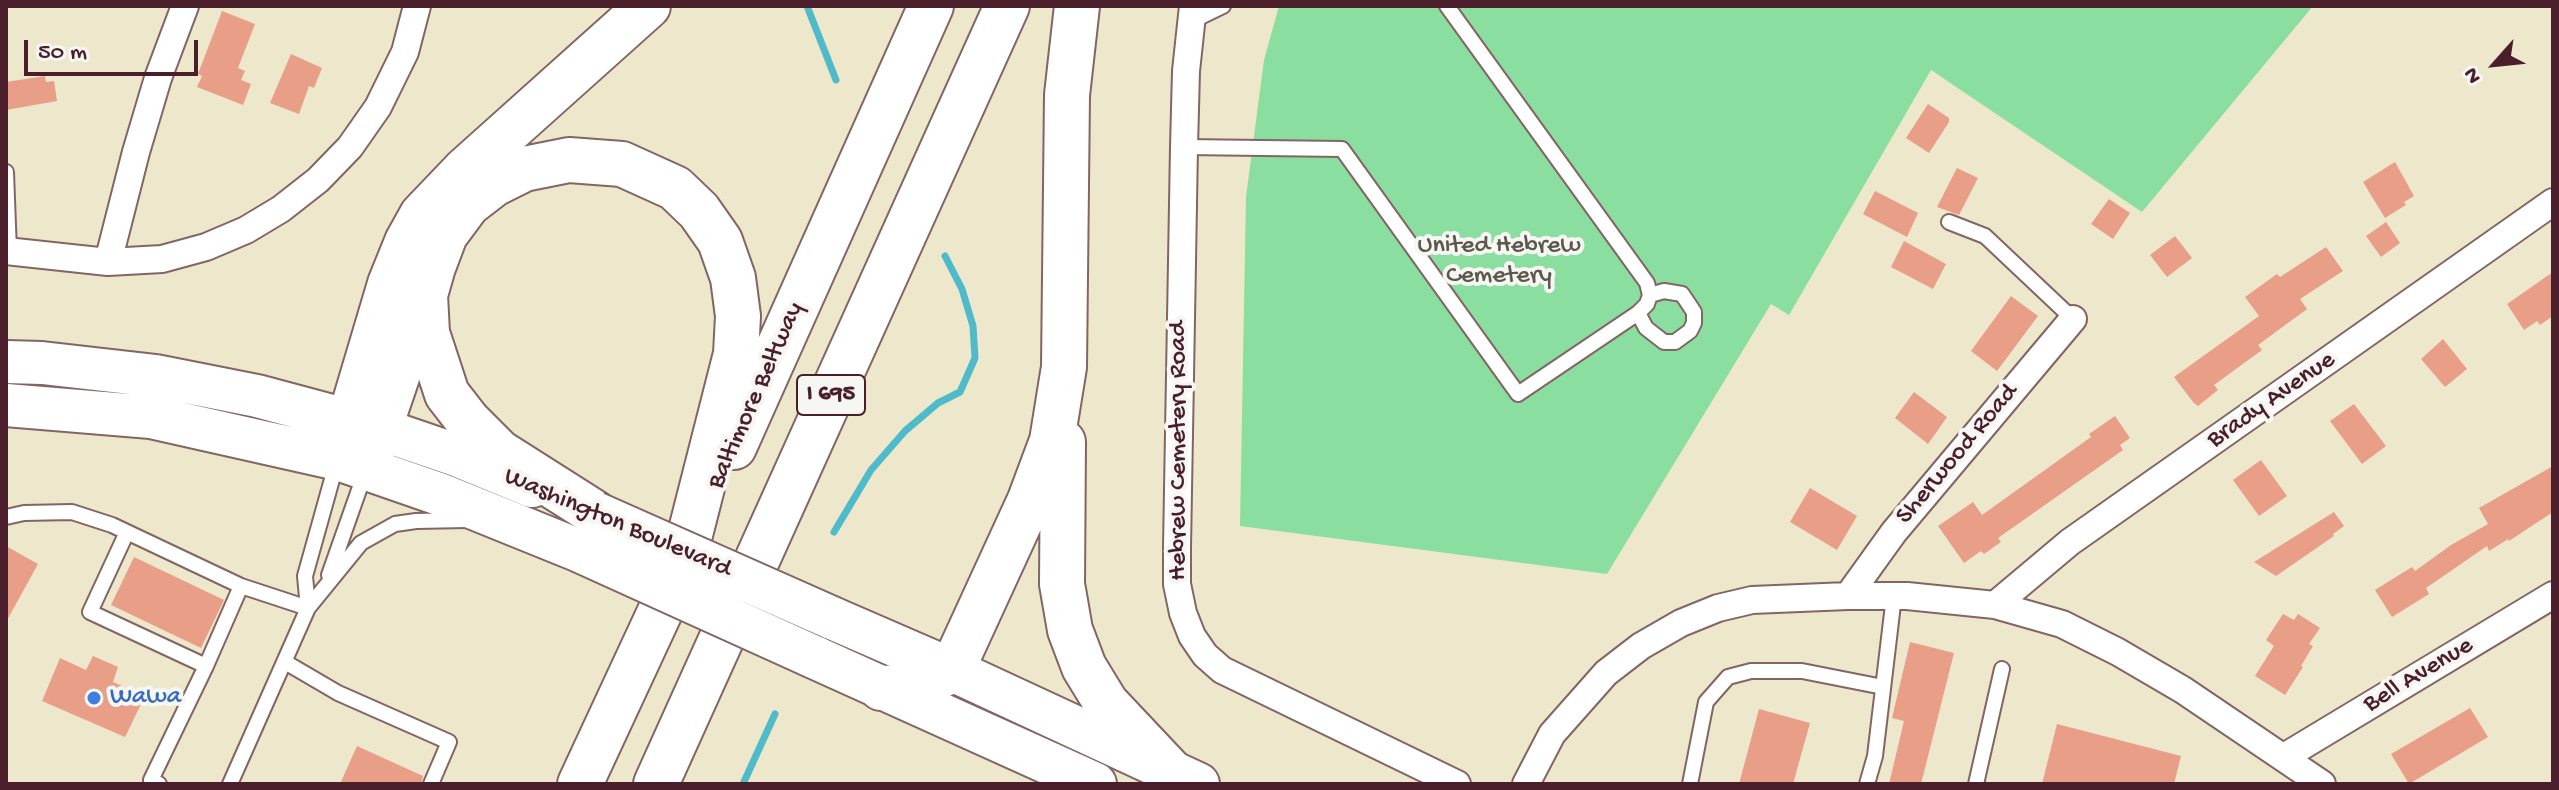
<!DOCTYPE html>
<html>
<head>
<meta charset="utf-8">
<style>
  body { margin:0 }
  #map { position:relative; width:2559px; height:790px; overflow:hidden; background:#ede7cc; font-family:"Gochi Hand",sans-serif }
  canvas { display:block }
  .frame { position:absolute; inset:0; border:8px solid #4a1f2b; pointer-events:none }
  .north { position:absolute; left:2455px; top:24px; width:80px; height:80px; -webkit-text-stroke:6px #f6f6f2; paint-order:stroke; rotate:243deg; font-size:22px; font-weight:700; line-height:32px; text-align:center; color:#4a1f2b }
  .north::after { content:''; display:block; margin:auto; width:28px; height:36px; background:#4a1f2b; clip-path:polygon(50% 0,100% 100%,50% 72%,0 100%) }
  .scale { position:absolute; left:24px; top:40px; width:174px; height:36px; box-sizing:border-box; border:4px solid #4a1f2b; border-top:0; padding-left:10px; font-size:24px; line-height:28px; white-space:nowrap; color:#4a1f2b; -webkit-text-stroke:6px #f6f6f2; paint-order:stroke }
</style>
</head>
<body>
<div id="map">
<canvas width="2559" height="790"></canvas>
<div class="frame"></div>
<div class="north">N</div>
<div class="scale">50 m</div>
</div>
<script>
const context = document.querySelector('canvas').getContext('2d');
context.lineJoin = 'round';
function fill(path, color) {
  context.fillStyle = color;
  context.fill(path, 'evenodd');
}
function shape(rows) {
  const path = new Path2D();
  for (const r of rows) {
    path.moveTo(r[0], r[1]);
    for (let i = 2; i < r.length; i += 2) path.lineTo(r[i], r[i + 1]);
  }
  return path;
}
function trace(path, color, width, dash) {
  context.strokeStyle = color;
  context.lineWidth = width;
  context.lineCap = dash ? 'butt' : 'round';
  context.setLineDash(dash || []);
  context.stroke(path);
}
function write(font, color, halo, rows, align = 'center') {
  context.font = font + ' "Gochi Hand",sans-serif';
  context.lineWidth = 8;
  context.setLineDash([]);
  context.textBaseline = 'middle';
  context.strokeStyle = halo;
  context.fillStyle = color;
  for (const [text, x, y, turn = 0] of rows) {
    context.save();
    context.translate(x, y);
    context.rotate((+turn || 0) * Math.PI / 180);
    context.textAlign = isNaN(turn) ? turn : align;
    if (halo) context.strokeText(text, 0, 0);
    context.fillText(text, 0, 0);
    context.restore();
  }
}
fill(shape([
  [1279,6,2313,6,2142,212,1931,70,1789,315,1771,304,1607,574,1240,526,1246,197,1264,60]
]), '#8adea0');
trace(shape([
  [807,6,836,80],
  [834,532,871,470,905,431,938,403,960,392,975,358,973,326,962,289,945,256],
  [743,784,775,714]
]), '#4ebaca', 7);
fill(shape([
  [222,11,255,24,238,68,245,71,241,80,251,84,243,105,197,87,202,76,198,74],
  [291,54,322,68,314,88,309,86,299,114,270,103],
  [45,76,46,82,54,81,57,101,6,110,6,82],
  [1928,104,1949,118,1949,122,1929,153,1906,138],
  [2395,162,2414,196,2404,202,2406,205,2385,218,2363,182],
  [1957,168,1978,178,1959,215,1937,207],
  [1875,191,1918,213,1907,237,1863,214],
  [2109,199,2130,213,2113,239,2091,224],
  [2386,222,2400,243,2381,257,2366,236],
  [2175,236,2192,258,2167,277,2150,255],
  [1904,241,1946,264,1933,289,1891,267],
  [2326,247,2343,271,2300,299,2307,309,2258,345,2262,350,2214,385,2218,390,2198,406,2193,402,2174,377,2259,316,2245,297,2277,274,2280,277],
  [2553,272,2553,316,2540,325,2537,321,2524,330,2507,304],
  [2011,296,2038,316,1997,371,1971,351],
  [2443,339,2467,369,2445,387,2421,359],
  [1914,392,1947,417,1928,444,1895,418],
  [2354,404,2386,446,2362,464,2330,421],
  [2115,416,2130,438,2120,445,2123,450,1998,538,2001,542,1984,554,1981,551,1964,563,1938,526,1973,502,1982,515,2091,437,2089,434],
  [2261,460,2287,496,2259,516,2233,480],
  [2553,466,2553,512,2509,541,2508,539,2489,551,2487,546,2426,588,2429,594,2392,617,2375,590,2412,567,2415,571,2451,545,2488,524,2479,508],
  [1810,488,1857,516,1837,550,1790,522],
  [2334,512,2344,526,2333,534,2334,536,2276,576,2254,562],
  [6,546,38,564,6,622],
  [134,557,224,600,201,648,111,605],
  [2283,614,2294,620,2298,614,2320,628,2309,644,2313,646,2301,666,2303,667,2285,695,2255,676,2274,646,2266,640],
  [1910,642,1954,653,1921,784,1889,784,1904,721,1892,718],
  [93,656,118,667,113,682,145,696,125,737,42,701,60,658,86,670],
  [2470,708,2488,737,2409,784,2391,754],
  [1759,709,1810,723,1793,784,1739,784],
  [2057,724,2181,756,2174,784,2042,784],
  [357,746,423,776,421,784,340,784]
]), '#e99e87');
const service = shape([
  [1190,22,1223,6],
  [1184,147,1342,149,1518,394,1638,313,1647,304,1650,295,1647,283,1447,6],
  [6,172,9,252],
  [1949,222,1985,236,2073,319],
  [1638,313,1646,328,1664,342,1675,342,1690,331,1694,323,1694,312,1682,294,1664,291,1650,295],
  [6,517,24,513,72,512,112,525,241,586,308,608],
  [127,532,90,612,206,666,151,780,159,784],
  [329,575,366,470],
  [308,608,305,576,336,465],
  [285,662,338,693,449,742,431,784],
  [206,666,241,586],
  [230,784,308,608,361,543,395,524,416,521,467,520],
  [1690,784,1706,702,1728,677,1751,671,1802,671,1883,687],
  [1867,784,1875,756,1894,596],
  [1976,784,2002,669]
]);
const minor = shape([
  [1193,6,1186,71,1184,147,1177,548,1177,584,1183,613,1192,636,1205,655,1222,670,1457,784],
  [6,251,108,262,162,259,206,247,246,230,281,209,318,180,350,147,378,107,405,52,417,6],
  [108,262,136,152,158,78,185,6],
  [1848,596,1894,532,2073,319],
  [1995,605,2070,542,2553,202],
  [2284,757,2553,595],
  [1526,784,1552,734,1606,673,1641,646,1681,623,1718,608,1752,600,1848,596,1907,596,1995,605,2062,624,2118,652,2183,690,2322,784]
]);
const primary = shape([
  [6,362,42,363,156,376,257,396,380,429,459,456,532,486],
  [6,405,151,417,338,459,439,494,580,551],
  [832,618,952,670,1198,784],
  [814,657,1095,784]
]);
const motorway = shape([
  [1063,442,1062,584,1070,630,1084,667,1106,703,1172,773],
  [734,447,931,6],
  [338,459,390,284,407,242,422,215,465,170,648,6],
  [366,468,422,303],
  [595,513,499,452,468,421,447,394,427,333,425,295,433,267,445,235,468,204,494,184,524,169,569,160,622,164,675,188,699,211,720,241,733,278,738,316,736,354,684,558],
  [881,688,907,687,930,681,952,670,1030,500,1052,441,1064,367,1067,95,1077,6],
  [580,784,685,558],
  [656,784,1007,6]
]);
trace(service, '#836563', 18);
trace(minor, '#836563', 30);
trace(primary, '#836563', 46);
trace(motorway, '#836563', 48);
trace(service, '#fff', 14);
trace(minor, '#fff', 26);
trace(primary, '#fff', 42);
trace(motorway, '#fff', 44);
const primaryBridge = shape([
  [595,513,832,618],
  [580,551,814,657]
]);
trace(primaryBridge, '#836563', 46, []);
trace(primaryBridge, '#fff', 42);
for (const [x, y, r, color] of [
  [94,698,8,"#3f7fe0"]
]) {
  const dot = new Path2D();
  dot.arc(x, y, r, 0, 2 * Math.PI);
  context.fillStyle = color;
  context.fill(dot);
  trace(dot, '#f6f6f2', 3);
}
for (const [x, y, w] of [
  [831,395,68]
]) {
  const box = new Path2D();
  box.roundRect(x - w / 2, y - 20, w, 40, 6);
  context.fillStyle = '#f6f6f2';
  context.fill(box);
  trace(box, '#4a1f2b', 2);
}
write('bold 24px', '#4a1f2b', null, [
  ["I 695",831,395]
]);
write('26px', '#5d584e', '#f6f6f2', [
  ["United Hebrew",1499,247],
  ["Cemetery",1499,277]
]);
write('26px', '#4a1f2b', '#f6f6f2', [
  ["Baltimore Beltway",757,396,-66],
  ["Brady Avenue",2272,401,-35],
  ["Hebrew Cemetery Road",1180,451,-90],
  ["Sherwood Road",1958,455,-50],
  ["Washington Boulevard",617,524,23],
  ["Bell Avenue",2419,676,-31]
]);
write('26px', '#366cbe', '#f6f6f2', [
  ["Wawa",110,698]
], 'left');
</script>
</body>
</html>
